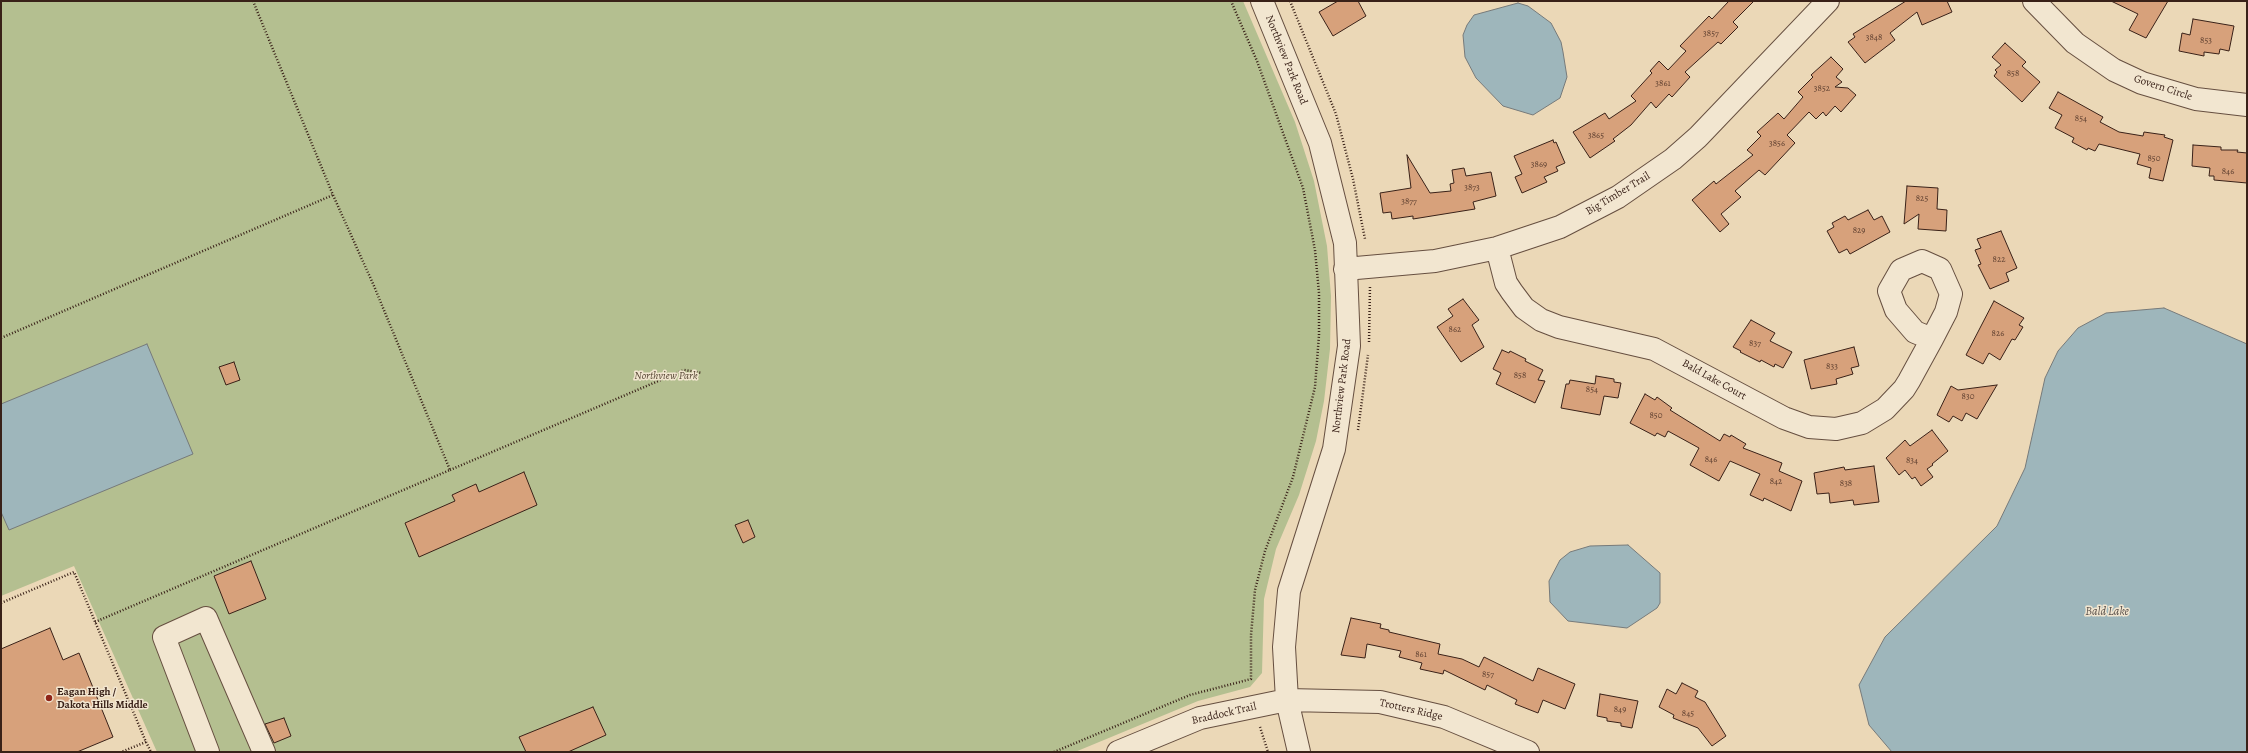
<!DOCTYPE html>
<html>
<head>
<meta charset="utf-8">
<style>
  body { margin:0 }
  #map { position:relative; width:2248px; height:753px; overflow:hidden; background:#ebd8b7; font-family:Alegreya,serif }
  canvas { display:block }
  .frame { position:absolute; inset:0; border:2px solid #392118; pointer-events:none }
</style>
</head>
<body>
<div id="map">
<canvas width="2248" height="753"></canvas>
<div class="frame"></div>
</div>
<script>
const context = document.querySelector('canvas').getContext('2d');
context.lineJoin = 'round';
function fill(path, color) {
  context.fillStyle = color;
  context.fill(path, 'evenodd');
}
function shape(rows) {
  const path = new Path2D();
  for (const r of rows) {
    path.moveTo(r[0], r[1]);
    for (let i = 2; i < r.length; i += 2) path.lineTo(r[i], r[i + 1]);
  }
  return path;
}
function trace(path, color, width, dash) {
  context.strokeStyle = color;
  context.lineWidth = width;
  context.lineCap = dash ? 'butt' : 'round';
  context.setLineDash(dash || []);
  context.stroke(path);
}
function write(font, color, halo, rows, align = 'center') {
  context.font = font + ' Alegreya,serif';
  context.lineWidth = 3;
  context.setLineDash([]);
  context.textBaseline = 'middle';
  context.strokeStyle = halo;
  context.fillStyle = color;
  for (const [text, x, y, turn = 0] of rows) {
    context.save();
    context.translate(x, y);
    context.rotate((+turn || 0) * Math.PI / 180);
    context.textAlign = isNaN(turn) ? turn : align;
    if (halo) context.strokeText(text, 0, 0);
    context.fillText(text, 0, 0);
    context.restore();
  }
}
fill(shape([
  [1,1,1243,1,1295,122,1314,181,1327,246,1331,296,1330,349,1324,401,1316,441,1299,495,1276,549,1264,599,1262,673,1250,687,1198,701,1075,752,157,752,74,566,1,596]
]), '#b4bf90');
const water = shape([
  [1518,3,1528,6,1551,23,1561,42,1563,52,1567,77,1560,98,1533,115,1503,106,1476,78,1465,57,1463,35,1467,25,1474,15,1518,3],
  [2164,308,2247,344,2247,752,1892,752,1869,725,1859,685,1885,637,1997,526,2025,468,2045,378,2058,351,2078,328,2106,313,2164,308],
  [147,344,193,454,9,530,1,512,1,404,147,344],
  [1628,545,1660,573,1660,603,1657,608,1627,628,1568,621,1550,602,1549,581,1560,560,1570,552,1590,546,1628,545]
]);
fill(water, '#9eb6bb');
trace(water, '#767a7a', 1);
const building = shape([
  [1338,1,1358,1,1366,16,1333,36,1319,12,1338,1],
  [1729,1,1754,1,1733,22,1738,27,1721,44,1718,42,1685,72,1690,77,1672,97,1669,94,1656,108,1651,102,1631,125,1613,139,1615,141,1590,158,1573,132,1605,113,1609,119,1636,101,1631,96,1652,73,1650,71,1659,61,1668,70,1686,51,1680,46,1709,16,1712,19,1729,1],
  [1906,1,1947,1,1952,12,1922,25,1917,12,1890,33,1895,40,1865,63,1848,42,1855,37,1853,34,1906,1],
  [2111,1,2168,1,2146,38,2129,30,2138,14,2111,1],
  [2193,19,2234,26,2229,51,2220,49,2219,54,2204,52,2204,56,2179,51,2182,33,2190,35,2193,19],
  [2005,43,2026,62,2022,66,2040,82,2022,102,1994,76,1997,72,1995,70,2001,65,1992,57,2005,43],
  [1831,57,1843,69,1836,77,1842,82,1835,87,1848,88,1856,95,1841,112,1835,106,1826,116,1823,112,1816,119,1809,112,1787,135,1795,143,1765,175,1759,170,1735,191,1741,197,1721,214,1729,224,1720,232,1692,200,1714,181,1716,184,1753,155,1747,150,1761,136,1757,132,1778,113,1784,119,1803,97,1798,92,1813,77,1811,75,1831,57],
  [2058,92,2103,117,2100,122,2119,132,2143,136,2144,132,2165,135,2164,137,2173,140,2163,181,2149,178,2151,168,2137,164,2140,154,2099,144,2095,151,2088,148,2087,150,2072,142,2074,138,2055,128,2062,115,2049,108,2058,92],
  [1553,140,1554,143,1556,142,1565,163,1556,167,1558,171,1544,177,1547,182,1522,193,1515,177,1522,174,1514,156,1553,140],
  [2193,145,2221,147,2221,150,2238,150,2237,152,2247,153,2247,183,2214,180,2214,176,2209,176,2210,168,2192,166,2193,145],
  [1407,155,1430,193,1451,191,1450,184,1454,183,1452,170,1464,168,1466,176,1491,172,1496,196,1473,202,1475,209,1413,219,1413,216,1392,219,1391,212,1383,213,1380,193,1411,188,1407,155],
  [1907,186,1938,188,1937,209,1947,210,1946,231,1918,229,1919,214,1904,224,1907,186],
  [1868,210,1874,220,1882,216,1890,232,1850,254,1847,249,1839,253,1827,231,1834,227,1832,223,1845,216,1848,220,1868,210],
  [2001,231,2017,268,2006,273,2009,281,1990,289,1978,265,1981,264,1975,250,1981,248,1977,239,2001,231],
  [1463,299,1479,320,1472,325,1484,347,1461,362,1437,327,1453,316,1448,309,1463,299],
  [1994,301,2024,318,2019,325,2023,327,2015,340,2012,339,2000,360,1989,353,1983,364,1966,355,1994,301],
  [1751,320,1775,333,1770,341,1792,352,1783,368,1775,364,1774,367,1761,360,1760,362,1740,352,1741,351,1733,347,1751,320],
  [1854,347,1859,366,1851,368,1853,374,1836,379,1837,384,1811,389,1804,360,1854,347],
  [1502,350,1509,353,1510,351,1526,359,1525,361,1543,370,1538,380,1545,381,1535,403,1496,384,1501,373,1493,369,1502,350],
  [234,362,240,380,226,385,219,367,234,362],
  [1596,376,1614,379,1614,382,1621,383,1618,398,1604,396,1600,415,1561,408,1566,384,1569,384,1570,380,1595,384,1596,376],
  [1997,385,1977,419,1966,413,1962,421,1953,416,1949,422,1937,415,1951,386,1958,390,1997,385],
  [1645,394,1655,400,1657,397,1672,408,1670,410,1720,441,1724,434,1730,437,1731,435,1746,444,1743,448,1782,463,1779,471,1802,481,1791,511,1764,498,1763,501,1750,495,1760,474,1730,461,1719,481,1717,480,1690,465,1699,448,1668,431,1665,437,1657,433,1655,436,1630,423,1645,394],
  [1932,430,1948,451,1932,464,1933,465,1927,469,1933,477,1921,486,1915,477,1912,479,1905,470,1899,475,1886,458,1905,440,1910,446,1932,430],
  [1874,466,1879,502,1854,505,1853,500,1830,503,1829,493,1817,494,1814,473,1844,467,1845,470,1874,466],
  [524,472,537,505,419,557,405,523,455,501,452,495,476,484,479,492,524,472],
  [748,520,755,537,743,543,735,525,748,520],
  [251,561,266,599,229,614,214,576,251,561],
  [1351,618,1381,624,1380,628,1389,630,1389,632,1440,644,1438,654,1462,659,1479,667,1484,657,1533,681,1538,668,1575,684,1565,709,1543,700,1538,713,1515,704,1517,700,1487,685,1485,690,1444,670,1443,674,1420,669,1422,663,1399,657,1401,651,1367,644,1365,658,1341,655,1351,618],
  [50,628,63,660,79,653,113,737,77,752,1,752,1,649,50,628],
  [1682,683,1698,691,1695,697,1705,702,1726,736,1712,746,1698,728,1673,718,1674,715,1659,707,1667,689,1676,694,1682,683],
  [1600,694,1638,701,1632,728,1621,726,1621,723,1607,721,1607,718,1597,716,1600,694],
  [593,707,606,735,568,752,526,752,519,737,593,707],
  [284,718,291,736,274,743,265,724,284,718]
]);
fill(building, '#d7a17b');
trace(building, '#392118', 1);
const minor = shape([
  [1262,1,1320,143,1345,243,1349,346,1334,449,1289,591,1284,647,1287,700,1299,752],
  [2034,1,2075,43,2114,70,2142,83,2196,99,2247,105],
  [1497,248,1506,283,1512,292,1524,308,1541,320,1559,327,1654,349,1784,418,1809,427,1836,429,1862,423,1885,409,1904,389,1909,381,1932,339,1946,312,1951,294,1940,269,1922,261,1901,270,1889,291,1896,310,1915,332,1932,339],
  [1345,269,1435,261,1497,248,1560,227,1618,197,1673,159,1698,137,1828,1],
  [208,752,164,637,206,618,264,752],
  [1118,752,1200,718,1287,700,1380,702,1444,717,1528,752]
]);
trace(minor, '#664f40', 24);
trace(shape([
  [1290,1,1336,114,1353,179,1365,239],
  [1,338,333,195],
  [1369,342,1370,286],
  [1358,430,1368,355],
  [450,470,684,370,702,373],
  [1,603,74,572,146,742,121,752],
  [95,622,450,470,374,286,333,195,253,1],
  [1260,727,1268,752],
  [146,742,151,752],
  [1054,752,1190,695,1251,679,1251,635,1255,590,1265,551,1293,477,1315,387,1319,335,1319,293,1315,250,1303,188,1257,61,1231,1]
]), '#392118', 2.5, [1, 2]);
trace(minor, '#f2e6d0', 22);
for (const [x, y, r, color] of [
  [49,698,4,"#8f2418"]
]) {
  const dot = new Path2D();
  dot.arc(x, y, r, 0, 2 * Math.PI);
  context.fillStyle = color;
  context.fill(dot);
  trace(dot, '#f2e6d0', 1.5);
}
write('9px', '#604131', null, [
  ["3857",1711,34],
  ["3848",1874,38],
  ["853",2206,41],
  ["858",2013,74],
  ["3861",1663,84],
  ["3852",1822,89],
  ["854",2081,119],
  ["3865",1596,136],
  ["3856",1777,144],
  ["850",2154,159],
  ["3869",1539,165],
  ["846",2228,172],
  ["3873",1472,188],
  ["825",1922,199],
  ["3877",1409,202],
  ["829",1859,231],
  ["822",1999,260],
  ["862",1455,330],
  ["826",1998,334],
  ["837",1755,344],
  ["833",1832,367],
  ["858",1520,376],
  ["854",1592,390],
  ["830",1968,397],
  ["850",1656,416],
  ["846",1711,460],
  ["834",1912,461],
  ["842",1776,482],
  ["838",1846,484],
  ["861",1421,655],
  ["857",1488,675],
  ["849",1620,710],
  ["845",1688,714]
]);
write('11px', '#392118', '#f2e6d0', [
  ["Northview Park Road",1286,60,68],
  ["Govern Circle",2163,88,18],
  ["Big Timber Trail",1618,194,-31],
  ["Bald Lake Court",1714,380,29],
  ["Northview Park Road",1342,386,-83],
  ["Trotters Ridge",1411,710,13],
  ["Braddock Trail",1224,714,-13]
]);
write('italic 11px', '#584836', '#f2e6d0', [
  ["Northview Park",666,376]
]);
write('bold 11px', '#392118', '#f2e6d0', [
  ["Eagan High /",57,692],
  ["Dakota Hills Middle",57,705]
], 'left');
write('italic 12px', '#574e49', '#f2e6d0', [
  ["Bald Lake",2107,612]
]);
</script>
</body>
</html>
